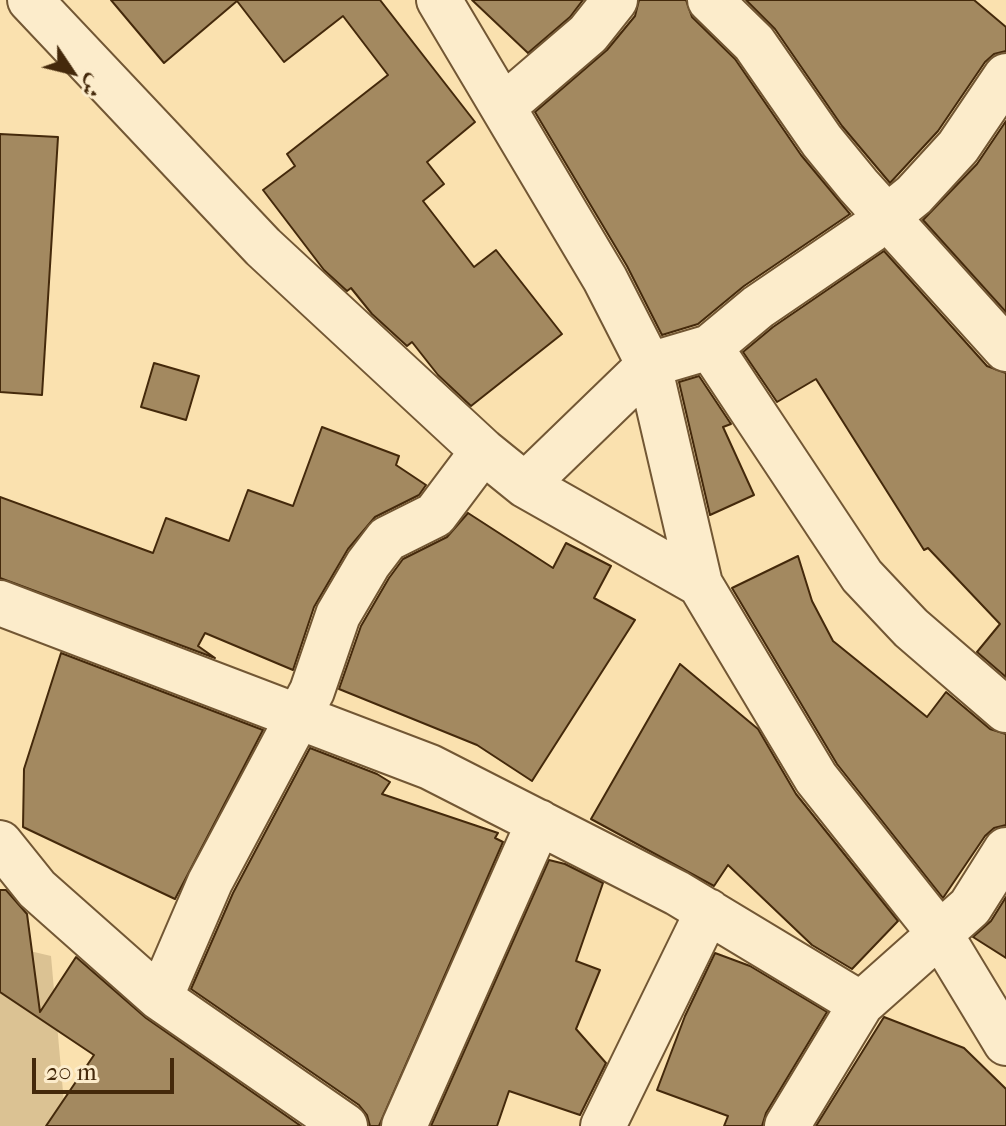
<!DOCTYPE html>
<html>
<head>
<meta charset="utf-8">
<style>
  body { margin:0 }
  #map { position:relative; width:1006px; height:1126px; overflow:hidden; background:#fae1af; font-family:"IM FELL French Canon",Amiri,serif }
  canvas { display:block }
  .north { position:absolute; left:32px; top:32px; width:80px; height:80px; -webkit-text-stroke:6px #fceccb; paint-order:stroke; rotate:125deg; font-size:22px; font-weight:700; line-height:32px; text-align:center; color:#44290b }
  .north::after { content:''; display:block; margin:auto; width:28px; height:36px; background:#44290b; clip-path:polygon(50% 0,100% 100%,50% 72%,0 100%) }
  .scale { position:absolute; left:32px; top:1058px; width:142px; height:36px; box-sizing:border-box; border:4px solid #44290b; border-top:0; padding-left:10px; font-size:24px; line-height:28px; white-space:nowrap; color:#44290b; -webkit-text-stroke:6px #fceccb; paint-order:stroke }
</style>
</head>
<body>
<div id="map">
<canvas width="1006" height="1126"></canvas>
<div class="north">ش</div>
<div class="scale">20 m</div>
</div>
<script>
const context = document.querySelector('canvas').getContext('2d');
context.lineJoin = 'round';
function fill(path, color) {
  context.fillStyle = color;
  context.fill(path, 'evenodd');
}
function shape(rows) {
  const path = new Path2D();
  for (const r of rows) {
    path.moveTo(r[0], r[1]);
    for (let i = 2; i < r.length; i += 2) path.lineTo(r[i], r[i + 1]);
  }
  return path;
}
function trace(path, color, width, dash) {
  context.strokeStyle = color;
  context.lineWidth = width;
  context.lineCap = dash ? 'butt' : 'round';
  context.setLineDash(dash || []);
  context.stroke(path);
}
fill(shape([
  [0,944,51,956,66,1126,0,1126]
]), '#dbc293');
const building = shape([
  [111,0,380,0,475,122,427,162,444,184,423,201,474,267,496,250,562,334,471,406,438,375,412,342,407,346,372,314,351,288,347,291,324,270,263,190,295,166,287,154,388,75,343,16,284,62,237,1,164,63,111,0],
  [472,0,583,0,570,17,528,53,472,0],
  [639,0,686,0,692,17,735,59,801,155,850,214,744,286,698,324,662,335,627,266,535,112,607,50,635,16,639,0],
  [746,0,974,0,1006,27,1006,51,994,54,985,62,938,131,890,183,842,126,775,29,746,0],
  [1006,121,1006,312,923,220,977,164,1006,121],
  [0,134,58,137,42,395,0,392,0,134],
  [884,251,987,366,1006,373,1006,677,977,652,1000,624,928,548,924,550,816,379,777,402,743,352,773,327,884,251],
  [154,363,199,376,186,420,141,407,154,363],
  [699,376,731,424,723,427,754,495,710,515,679,382,699,376],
  [322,427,399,456,396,465,426,485,419,495,375,517,348,549,314,607,293,670,205,633,198,646,215,658,0,578,0,497,153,553,166,518,229,541,248,490,293,506,322,427],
  [468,513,553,568,566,543,611,566,594,598,635,620,532,781,477,745,339,689,361,626,389,578,403,559,447,537,468,513],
  [798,556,812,601,833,641,927,717,946,692,990,729,1006,734,1006,825,994,828,985,836,943,898,837,764,732,588,798,556],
  [61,653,263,730,175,899,23,827,24,769,61,653],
  [680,664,758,729,796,794,898,921,852,969,812,945,728,865,714,886,591,819,680,664],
  [310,748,377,774,390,782,382,794,498,833,495,838,503,842,379,1126,370,1126,367,1115,359,1105,191,989,233,893,310,748],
  [549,860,565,864,603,883,576,961,600,970,576,1029,606,1063,580,1115,509,1091,497,1126,431,1126,549,860],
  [0,890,6,890,27,914,40,1012,76,957,146,1018,301,1126,46,1126,94,1055,0,992,0,890],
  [1006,897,1006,958,973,937,991,921,1006,897],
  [715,953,750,966,827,1012,766,1113,762,1126,724,1126,728,1116,657,1090,685,1016,715,953],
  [884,1017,964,1048,1006,1089,1006,1126,816,1126,884,1017]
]);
fill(building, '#a38960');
trace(building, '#44290b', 2);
const minor = shape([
  [30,0,263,247,483,451,525,485,700,584],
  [439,0,605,279,649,365,700,584,816,778,940,934,1006,1043],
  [710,0,754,43,822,141,858,185,1006,349],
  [504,106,588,34,615,0],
  [710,347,862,576,911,628,1006,710],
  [525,485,649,365,710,347,758,307,871,230,914,195,958,147,1006,76],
  [0,603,430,767,677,893,861,1004],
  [0,843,37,889,160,998,345,1126],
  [160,998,210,882,312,691,338,615,368,564,387,539,435,515,483,451],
  [404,1126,539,822],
  [603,1126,708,911],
  [787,1126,861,1004,970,907,1006,850]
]);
trace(minor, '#725734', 48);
trace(minor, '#fceccb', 44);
</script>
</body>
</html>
